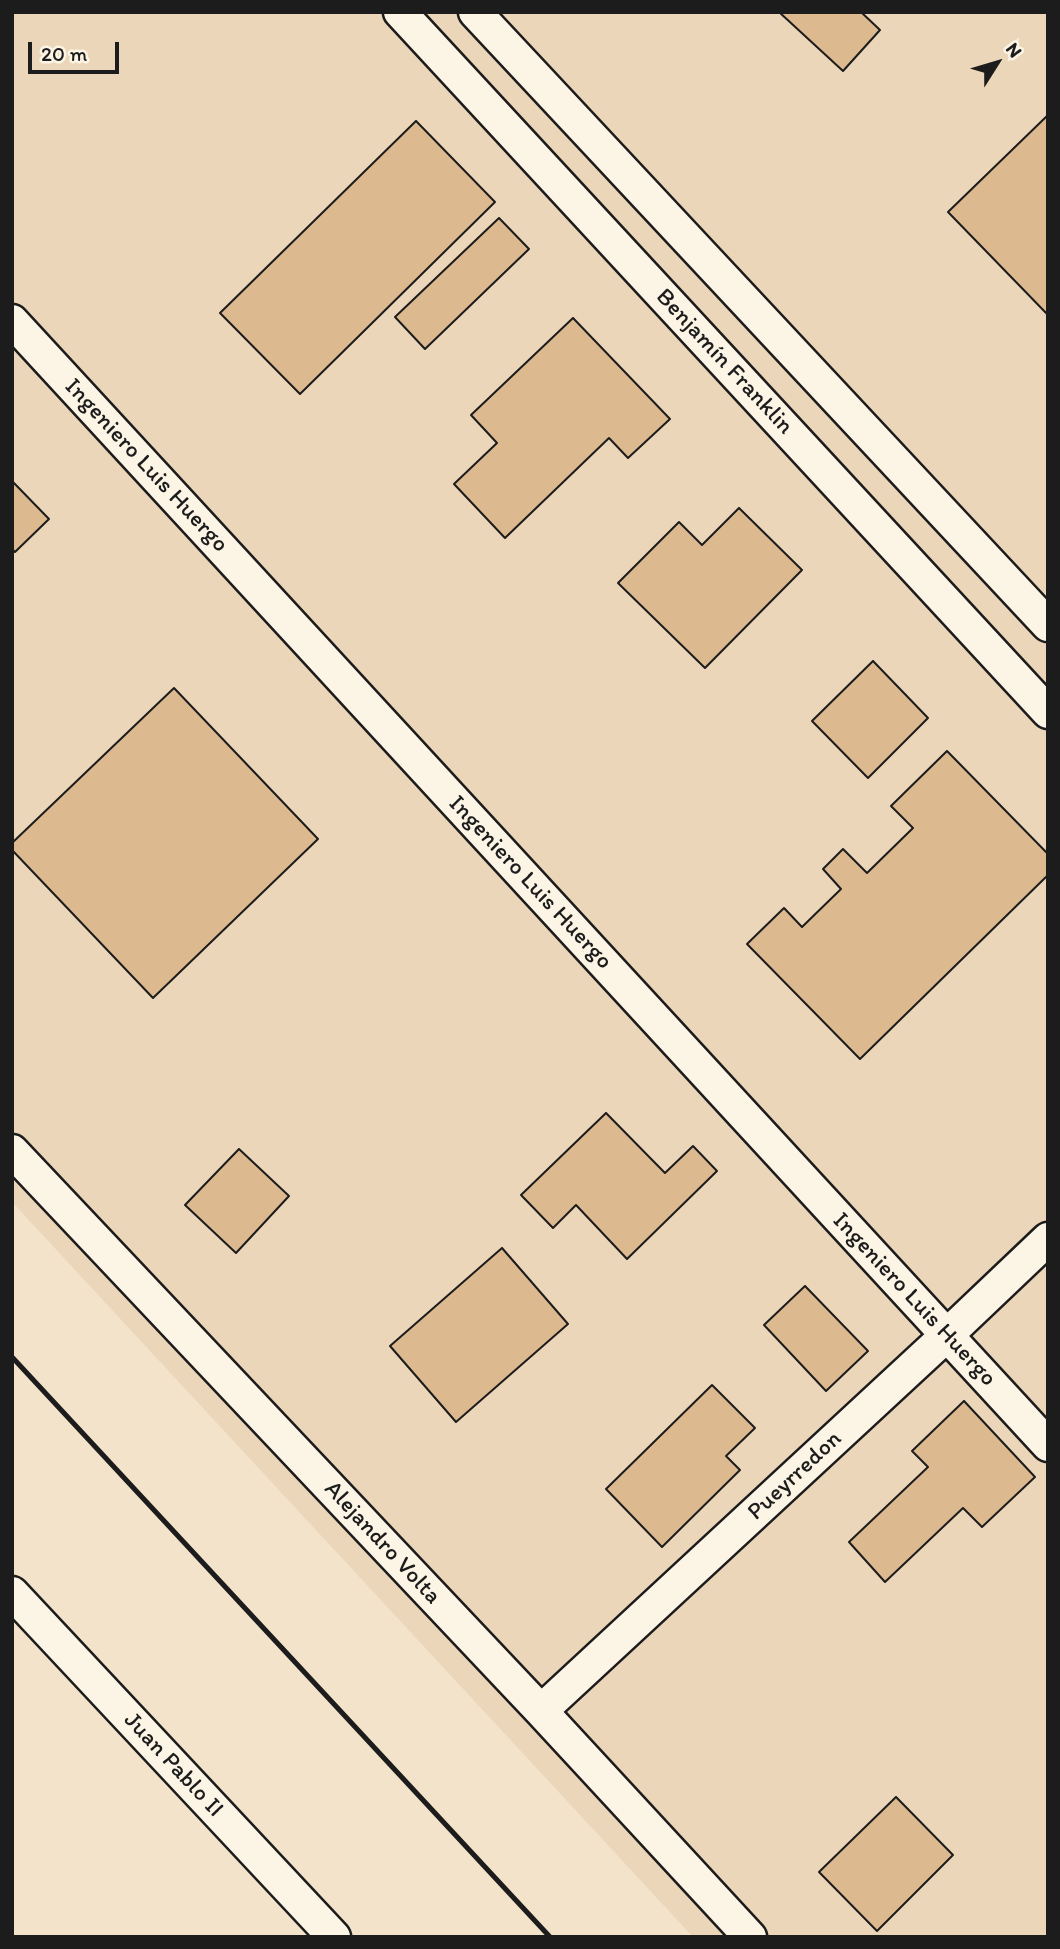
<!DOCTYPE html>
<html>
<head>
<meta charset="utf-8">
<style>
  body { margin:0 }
  #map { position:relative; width:1060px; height:1949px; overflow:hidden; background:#f3e3cb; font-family:Itim,sans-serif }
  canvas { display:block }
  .frame { position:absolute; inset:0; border:14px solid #1c1c1c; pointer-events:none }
  .north { position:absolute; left:962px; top:28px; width:70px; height:70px; -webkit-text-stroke:5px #fcf5e5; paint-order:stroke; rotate:53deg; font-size:19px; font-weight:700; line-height:28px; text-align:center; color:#1c1c1c }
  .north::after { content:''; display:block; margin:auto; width:24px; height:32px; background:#1c1c1c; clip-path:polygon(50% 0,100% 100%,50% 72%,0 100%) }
  .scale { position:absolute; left:28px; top:42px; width:91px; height:32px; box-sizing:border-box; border:4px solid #1c1c1c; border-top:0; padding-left:9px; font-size:21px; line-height:24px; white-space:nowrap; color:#1c1c1c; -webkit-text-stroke:5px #fcf5e5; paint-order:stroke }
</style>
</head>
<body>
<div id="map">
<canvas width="1060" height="1949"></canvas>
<div class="frame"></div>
<div class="north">N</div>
<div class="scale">20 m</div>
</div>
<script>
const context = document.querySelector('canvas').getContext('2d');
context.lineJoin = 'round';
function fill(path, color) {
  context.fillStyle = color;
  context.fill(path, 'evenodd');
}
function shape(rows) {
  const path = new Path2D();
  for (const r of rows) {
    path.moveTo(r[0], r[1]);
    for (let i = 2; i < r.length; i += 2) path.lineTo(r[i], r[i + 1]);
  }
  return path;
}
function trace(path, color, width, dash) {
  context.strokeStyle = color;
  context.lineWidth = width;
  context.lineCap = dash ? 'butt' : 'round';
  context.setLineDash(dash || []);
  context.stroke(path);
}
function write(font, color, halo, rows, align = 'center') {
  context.font = font + ' Itim,sans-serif';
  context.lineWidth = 5;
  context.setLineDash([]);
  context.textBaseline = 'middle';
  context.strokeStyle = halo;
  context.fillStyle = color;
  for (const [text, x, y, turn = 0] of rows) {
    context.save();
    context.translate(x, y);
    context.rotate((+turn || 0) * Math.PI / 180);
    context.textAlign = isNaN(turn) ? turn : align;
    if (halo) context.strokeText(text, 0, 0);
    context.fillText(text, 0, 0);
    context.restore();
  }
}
fill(shape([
  [12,12,1048,12,1048,1937,693,1937,12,1202]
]), '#ecd6b9');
const building = shape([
  [779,12,861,12,880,30,843,71,779,12],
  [1048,115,1048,315,948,212,1048,115],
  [416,121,495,202,300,394,220,313,416,121],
  [499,218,529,249,425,349,395,317,499,218],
  [573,318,670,419,628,458,609,438,505,538,454,484,497,443,471,415,573,318],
  [12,481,49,519,15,552,12,549,12,481],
  [739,508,802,570,705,668,618,583,679,522,702,545,739,508],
  [873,661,928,718,868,778,812,721,873,661],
  [174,688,318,839,153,998,12,850,12,843,174,688],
  [947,751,1048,854,1048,875,860,1059,747,944,784,908,802,927,841,889,823,869,843,849,867,873,913,828,891,806,947,751],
  [606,1113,665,1173,693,1146,717,1171,627,1259,576,1205,553,1228,521,1195,606,1113],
  [239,1149,289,1196,236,1253,185,1205,239,1149],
  [502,1248,568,1324,456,1422,390,1346,502,1248],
  [805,1286,868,1351,826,1391,764,1325,805,1286],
  [712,1385,755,1428,726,1456,740,1470,662,1547,606,1489,712,1385],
  [964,1401,1035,1477,982,1527,963,1508,885,1582,849,1542,928,1467,912,1451,964,1401],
  [896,1797,953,1855,877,1931,819,1872,896,1797]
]);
fill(building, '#ddb98f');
trace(building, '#1c1c1c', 2);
const minor = shape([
  [400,12,1048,712],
  [475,12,1048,625],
  [12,321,1048,1445],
  [12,1151,541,1711,750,1937],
  [12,1593,334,1937],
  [541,1711,947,1335,1048,1239]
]);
trace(minor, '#1c1c1c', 37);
trace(minor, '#fcf5e5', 32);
trace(shape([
  [12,1357,550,1937]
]), '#1c1c1c', 5);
write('24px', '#1c1c1c', '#fcf5e5', [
  ["Benjamín Franklin",724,362,47],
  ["Ingeniero Luis Huergo",146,466,47],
  ["Ingeniero Luis Huergo",530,883,47],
  ["Ingeniero Luis Huergo",914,1300,47],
  ["Pueyrredon",795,1476,-43],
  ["Alejandro Volta",382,1543,47],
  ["Juan Pablo II",173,1765,47]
]);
</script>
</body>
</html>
